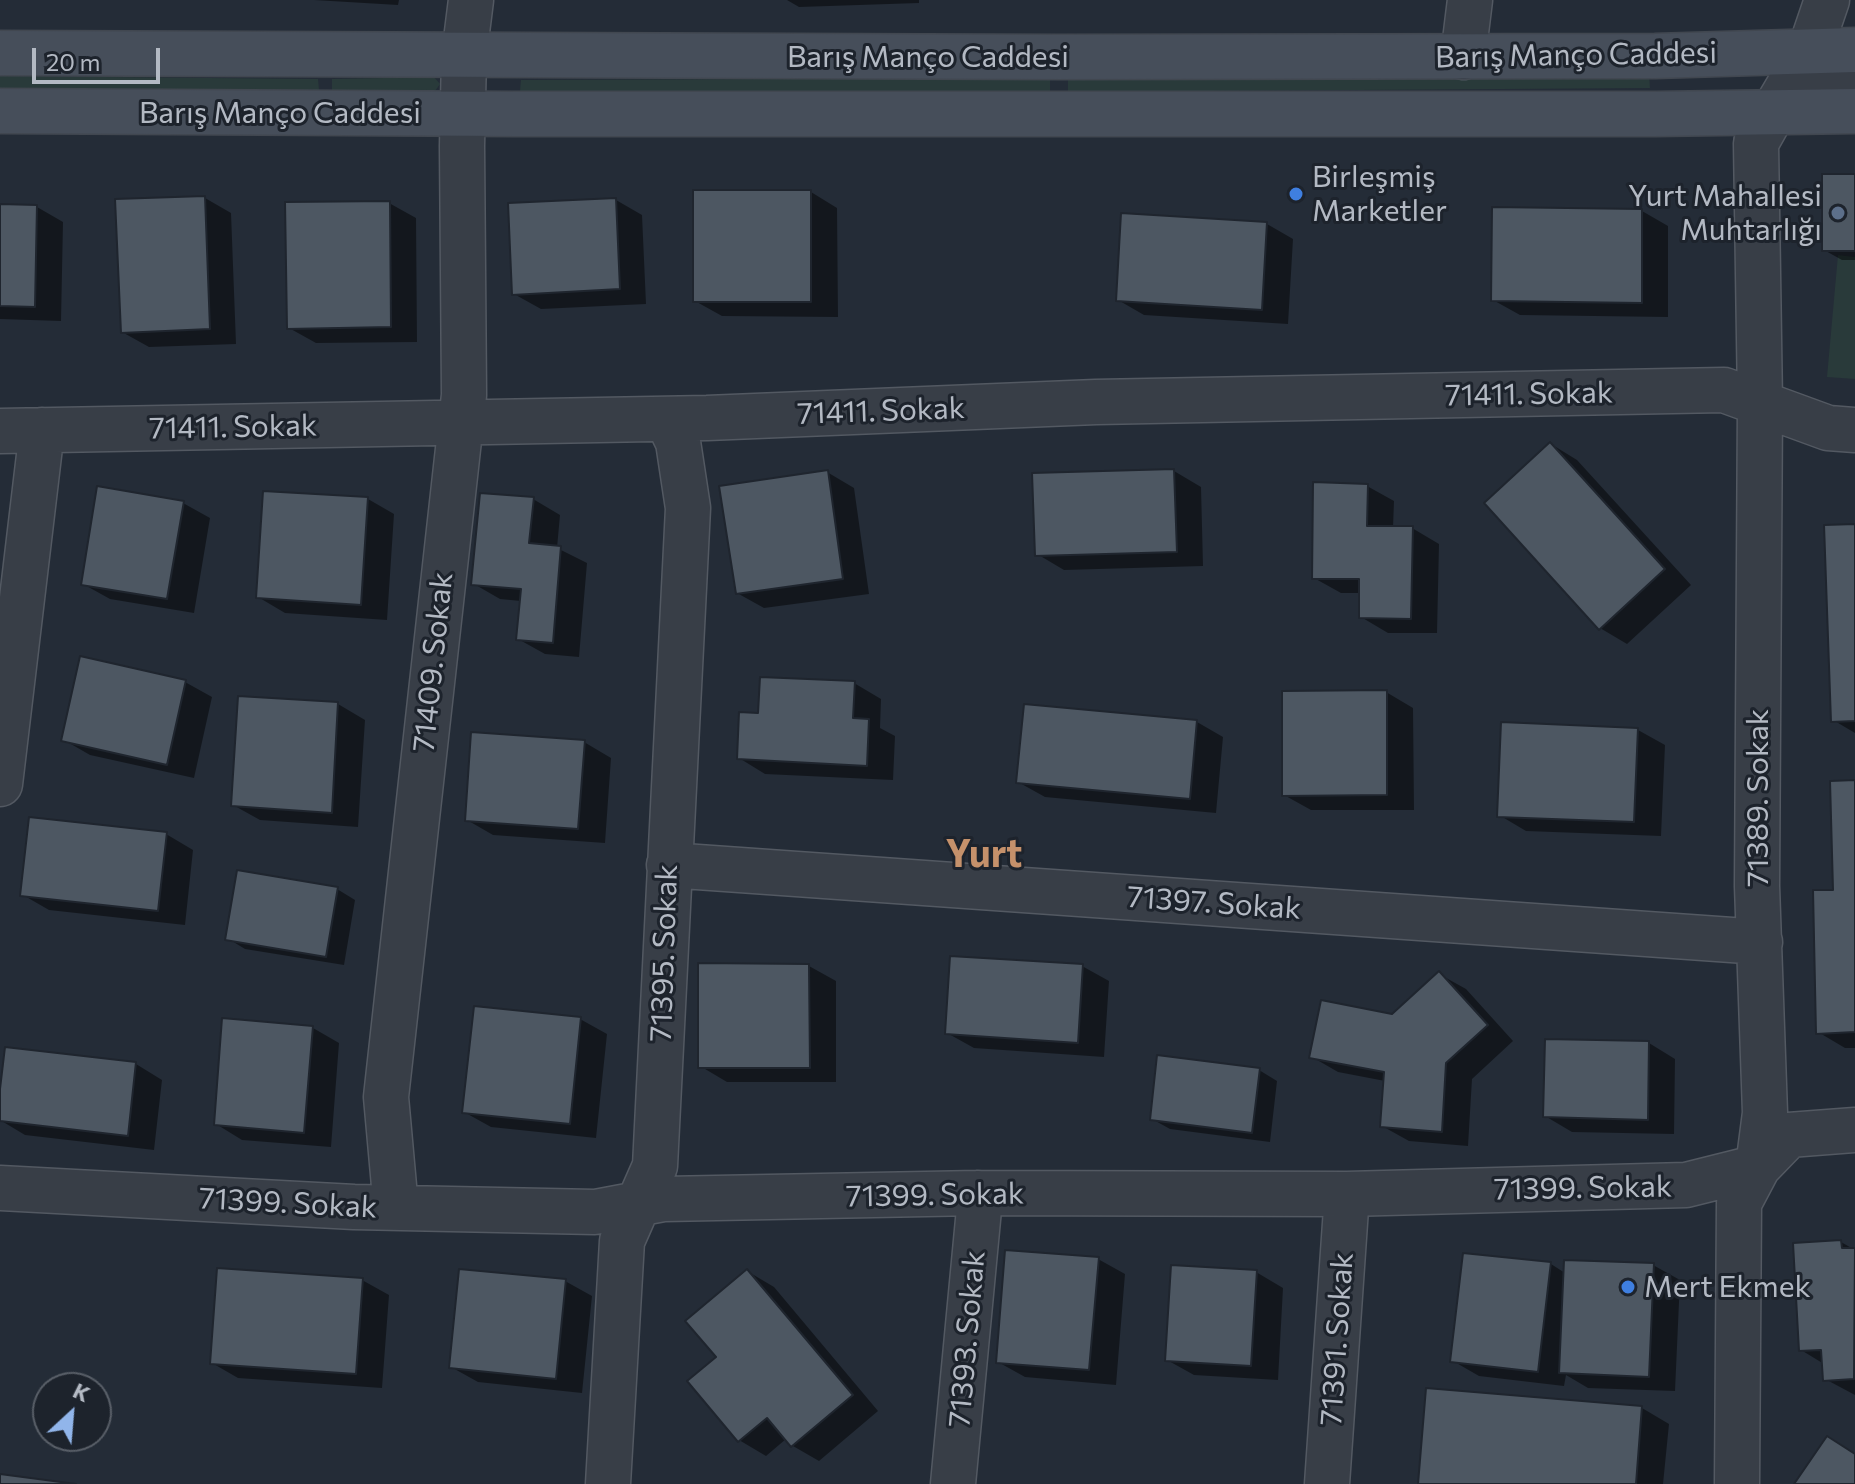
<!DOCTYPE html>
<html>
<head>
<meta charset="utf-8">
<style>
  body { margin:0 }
  #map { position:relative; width:1855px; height:1484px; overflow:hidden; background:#242c37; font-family:Commissioner,sans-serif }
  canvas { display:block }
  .north { position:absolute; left:32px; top:1372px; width:80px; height:80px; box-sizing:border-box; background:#1d232c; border:2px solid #595f68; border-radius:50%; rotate:26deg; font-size:22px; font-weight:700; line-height:32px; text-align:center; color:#b3b9c3 }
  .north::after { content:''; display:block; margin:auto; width:28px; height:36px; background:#91b5ea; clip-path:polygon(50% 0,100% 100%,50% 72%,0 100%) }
  .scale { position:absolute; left:32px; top:48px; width:128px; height:36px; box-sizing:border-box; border:4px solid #b3b9c3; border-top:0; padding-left:10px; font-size:24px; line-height:28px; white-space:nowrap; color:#b3b9c3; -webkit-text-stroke:6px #1d232c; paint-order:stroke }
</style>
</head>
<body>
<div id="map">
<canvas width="1855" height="1484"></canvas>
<div class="north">K</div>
<div class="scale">20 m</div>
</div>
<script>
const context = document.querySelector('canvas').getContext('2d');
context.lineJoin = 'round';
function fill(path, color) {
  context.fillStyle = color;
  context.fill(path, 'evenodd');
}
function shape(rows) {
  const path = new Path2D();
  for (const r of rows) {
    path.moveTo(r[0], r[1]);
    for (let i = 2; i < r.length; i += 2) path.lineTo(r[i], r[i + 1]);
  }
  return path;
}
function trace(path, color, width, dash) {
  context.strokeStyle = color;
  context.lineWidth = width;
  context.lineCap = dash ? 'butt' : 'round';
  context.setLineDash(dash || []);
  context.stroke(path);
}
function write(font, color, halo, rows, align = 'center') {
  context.font = font + ' Commissioner,sans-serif';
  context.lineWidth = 6;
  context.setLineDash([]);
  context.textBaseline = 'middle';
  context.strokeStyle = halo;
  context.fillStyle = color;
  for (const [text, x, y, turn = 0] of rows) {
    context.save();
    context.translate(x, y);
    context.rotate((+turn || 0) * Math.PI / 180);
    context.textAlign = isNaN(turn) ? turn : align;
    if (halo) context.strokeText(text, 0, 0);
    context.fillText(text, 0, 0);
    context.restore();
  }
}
fill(shape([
  [1649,74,1650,88,1068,92,1068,79,1425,79],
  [0,76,318,79,319,90,0,88],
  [434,77,440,84,435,91,332,91,332,79],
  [1050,78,1050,91,520,91,521,80],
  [1838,255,1855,257,1855,379,1827,377]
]), '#293a3a');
fill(shape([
  [314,0,399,0,398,5],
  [787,0,919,0,919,3,799,7],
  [1855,176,1855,260,1842,260,1824,250],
  [811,192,837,208,838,317,722,316,695,301],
  [205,198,231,213,236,344,149,347,122,332],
  [616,200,642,215,646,304,541,309,514,294],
  [389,203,416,218,417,342,316,343,289,328],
  [0,206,37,207,63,222,61,321,0,319],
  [1642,211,1668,226,1668,317,1520,315,1493,300],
  [1267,224,1293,239,1288,324,1144,315,1118,300],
  [1551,444,1577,460,1691,585,1627,644,1600,628],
  [1174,471,1201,487,1203,566,1064,570,1037,554],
  [827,472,854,488,869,594,764,608,737,593],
  [1367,486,1394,501,1393,528,1412,528,1439,544,1437,633,1388,633,1361,617,1361,593,1341,593,1314,578],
  [368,499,394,514,387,620,285,613,258,597],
  [533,499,560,515,557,548,587,563,579,657,545,654,518,639,521,601,500,599,474,584],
  [183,503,210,518,194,613,110,599,83,584],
  [1855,526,1855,733,1833,720],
  [185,682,212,697,194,778,90,755,64,740],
  [854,683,881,699,880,728,895,736,893,780,765,774,739,758,760,715],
  [1386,692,1413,708,1414,810,1311,810,1284,795],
  [338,704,365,720,358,827,260,820,233,805],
  [1197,722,1223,737,1216,813,1045,797,1018,782],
  [1638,730,1665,745,1661,836,1526,831,1499,815],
  [584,742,611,758,605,843,493,835,467,820],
  [1855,782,1855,1048,1845,1048,1818,1032,1835,892],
  [166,834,193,850,185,925,49,910,23,895],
  [337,889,355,900,344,965,245,949,227,938],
  [809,966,836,981,836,1082,727,1082,700,1066],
  [1082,966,1109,981,1104,1057,974,1048,947,1033],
  [1439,974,1466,989,1513,1041,1472,1079,1468,1146,1409,1141,1382,1126,1385,1081,1338,1072,1312,1057,1392,1016],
  [580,1019,607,1034,596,1138,491,1127,464,1112],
  [313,1028,339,1043,331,1147,242,1140,216,1124],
  [1649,1043,1675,1059,1674,1134,1572,1132,1545,1116],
  [136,1064,162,1080,154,1150,25,1135,0,1120,0,1105],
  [1259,1070,1277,1081,1270,1142,1170,1129,1152,1119],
  [1841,1242,1855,1250,1855,1395,1825,1379,1824,1364,1801,1350],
  [1465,1255,1551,1264,1565,1273,1653,1265,1680,1280,1675,1391,1588,1388,1566,1375,1564,1386,1479,1376,1453,1361],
  [1098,1259,1125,1274,1116,1385,1025,1377,998,1362],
  [747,1271,774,1287,878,1411,819,1461,793,1446,786,1439,766,1456,739,1440,718,1357],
  [1256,1272,1283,1288,1278,1380,1194,1375,1167,1360],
  [362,1280,389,1295,382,1388,238,1378,212,1363],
  [565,1281,592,1296,582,1393,478,1382,451,1367],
  [1428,1390,1642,1408,1669,1424,1663,1484,1420,1484]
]), '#0007');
const building = shape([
  [1822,174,1855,174,1855,251,1822,251,1822,174],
  [693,190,811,190,811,302,693,302,693,190],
  [205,196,210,329,121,333,115,199,205,196],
  [616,198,620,289,512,295,508,203,616,198],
  [390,201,391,327,287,329,285,202,390,201],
  [0,204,37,205,35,307,0,306,0,204],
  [1492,207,1642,209,1642,303,1491,301,1492,207],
  [1121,213,1267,222,1262,310,1116,301,1121,213],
  [1550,442,1665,569,1599,630,1484,503,1550,442],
  [1174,469,1177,552,1035,556,1032,473,1174,469],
  [828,470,843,579,736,594,719,486,828,470],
  [1313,482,1368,484,1367,526,1413,526,1411,619,1359,618,1359,579,1312,579,1313,482],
  [97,486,184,501,167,599,81,585,97,486],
  [263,491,368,497,361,605,256,598,263,491],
  [480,493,534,497,529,543,561,546,553,643,516,640,521,589,471,585,480,493],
  [1855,524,1855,721,1831,722,1824,525,1855,524],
  [80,656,186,680,167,765,61,741,80,656],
  [760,677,855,681,853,718,869,719,867,766,737,759,739,712,758,713,760,677],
  [1387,690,1387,795,1282,796,1282,691,1387,690],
  [238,696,338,702,332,813,231,806,238,696],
  [1024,704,1197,720,1190,799,1016,783,1024,704],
  [1501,722,1638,728,1634,822,1497,817,1501,722],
  [471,732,585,740,578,829,465,821,471,732],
  [1855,780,1855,1032,1816,1034,1813,890,1833,890,1830,781,1855,780],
  [29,817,167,832,158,911,20,896,29,817],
  [237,870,338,887,326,957,225,940,237,870],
  [950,956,1083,964,1078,1043,945,1034,950,956],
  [698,963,809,964,810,1068,698,1068,698,963],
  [1439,971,1488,1025,1446,1063,1442,1132,1380,1127,1384,1072,1309,1058,1321,1000,1392,1014,1439,971],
  [474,1006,581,1017,570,1124,462,1113,474,1006],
  [222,1018,313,1026,304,1133,214,1125,222,1018],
  [1545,1039,1649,1041,1648,1120,1543,1117,1545,1039],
  [5,1047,136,1062,128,1136,0,1121,0,1089,5,1047],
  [1157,1055,1260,1068,1252,1133,1150,1120,1157,1055],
  [1841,1240,1842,1248,1855,1248,1854,1379,1823,1381,1821,1350,1799,1351,1793,1243,1841,1240],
  [1005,1250,1099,1257,1089,1370,996,1363,1005,1250],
  [1463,1253,1551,1262,1538,1372,1450,1362,1463,1253],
  [1564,1260,1654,1263,1649,1377,1559,1373,1564,1260],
  [1171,1265,1257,1270,1251,1366,1165,1361,1171,1265],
  [217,1268,363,1278,356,1374,210,1364,217,1268],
  [459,1269,566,1279,556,1379,449,1368,459,1269],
  [747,1269,853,1395,791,1447,767,1418,738,1442,687,1381,716,1357,685,1321,747,1269],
  [1426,1388,1642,1406,1636,1484,1418,1484,1426,1388],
  [1827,1436,1855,1454,1855,1484,1794,1484,1827,1436],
  [0,1474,76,1484,0,1484,0,1474]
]);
fill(building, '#4d5762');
trace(building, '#1f252e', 2);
const minor = shape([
  [1463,57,1470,0],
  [0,431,707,418,1096,402,1724,390,1828,428,1855,430],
  [0,784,42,430],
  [669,865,1760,942],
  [0,1188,354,1207,595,1212,664,1199,978,1193,1347,1194,1686,1185,1758,1167,1789,1135,1855,1130],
  [396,1208,386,1097,464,395,462,146,464,56,471,0],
  [608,1484,622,1241,655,1166,688,508,678,442,667,419],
  [953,1484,979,1209,978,1193],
  [1327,1484,1347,1194],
  [1737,1484,1739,1203,1758,1167,1765,1113,1757,886,1760,403,1756,143,1774,111]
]);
const tertiary = shape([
  [1777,109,1855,63],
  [1774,111,1810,50,1827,0]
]);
const secondary = shape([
  [0,53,1059,57,1655,56,1855,50],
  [0,111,513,114,1656,114,1855,111]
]);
trace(minor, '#535962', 47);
trace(tertiary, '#535962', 47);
trace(secondary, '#414750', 47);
trace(minor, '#383e47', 44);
trace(tertiary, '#383e47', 44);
trace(secondary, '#464e5a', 44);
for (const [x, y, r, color] of [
  [1296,194,8,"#3f7fe0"],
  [1838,213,8,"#5c6f8a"],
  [1628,1287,8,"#3f7fe0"]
]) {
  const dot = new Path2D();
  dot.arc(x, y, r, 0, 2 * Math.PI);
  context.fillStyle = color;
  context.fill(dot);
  trace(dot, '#1d232c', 3);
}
write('30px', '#b3b9c3', '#1d232c', [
  ["Barış Manço Caddesi",1576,55,-1],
  ["Barış Manço Caddesi",928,57],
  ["Barış Manço Caddesi",280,113],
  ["71411. Sokak",1529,394,-1],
  ["71411. Sokak",881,411,-2],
  ["71411. Sokak",233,427,-1],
  ["71409. Sokak",433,662,-84],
  ["71389. Sokak",1758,798,-90],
  ["71397. Sokak",1214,903,4],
  ["71395. Sokak",664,953,-88],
  ["71399. Sokak",1583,1188,-1],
  ["71399. Sokak",935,1195,-1],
  ["71399. Sokak",288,1203,3],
  ["71393. Sokak",967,1339,-85],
  ["71391. Sokak",1337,1339,-86]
]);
write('30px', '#b3b9c3', '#1d232c', [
  ["Birleşmiş",1312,177],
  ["Marketler",1312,211],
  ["Yurt Mahallesi",1822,196,"right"],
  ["Muhtarlığı",1822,230,"right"],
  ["Mert Ekmek",1644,1287]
], 'left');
write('bold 38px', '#c5916b', '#1d232c', [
  ["Yurt",984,854]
]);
</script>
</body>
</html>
